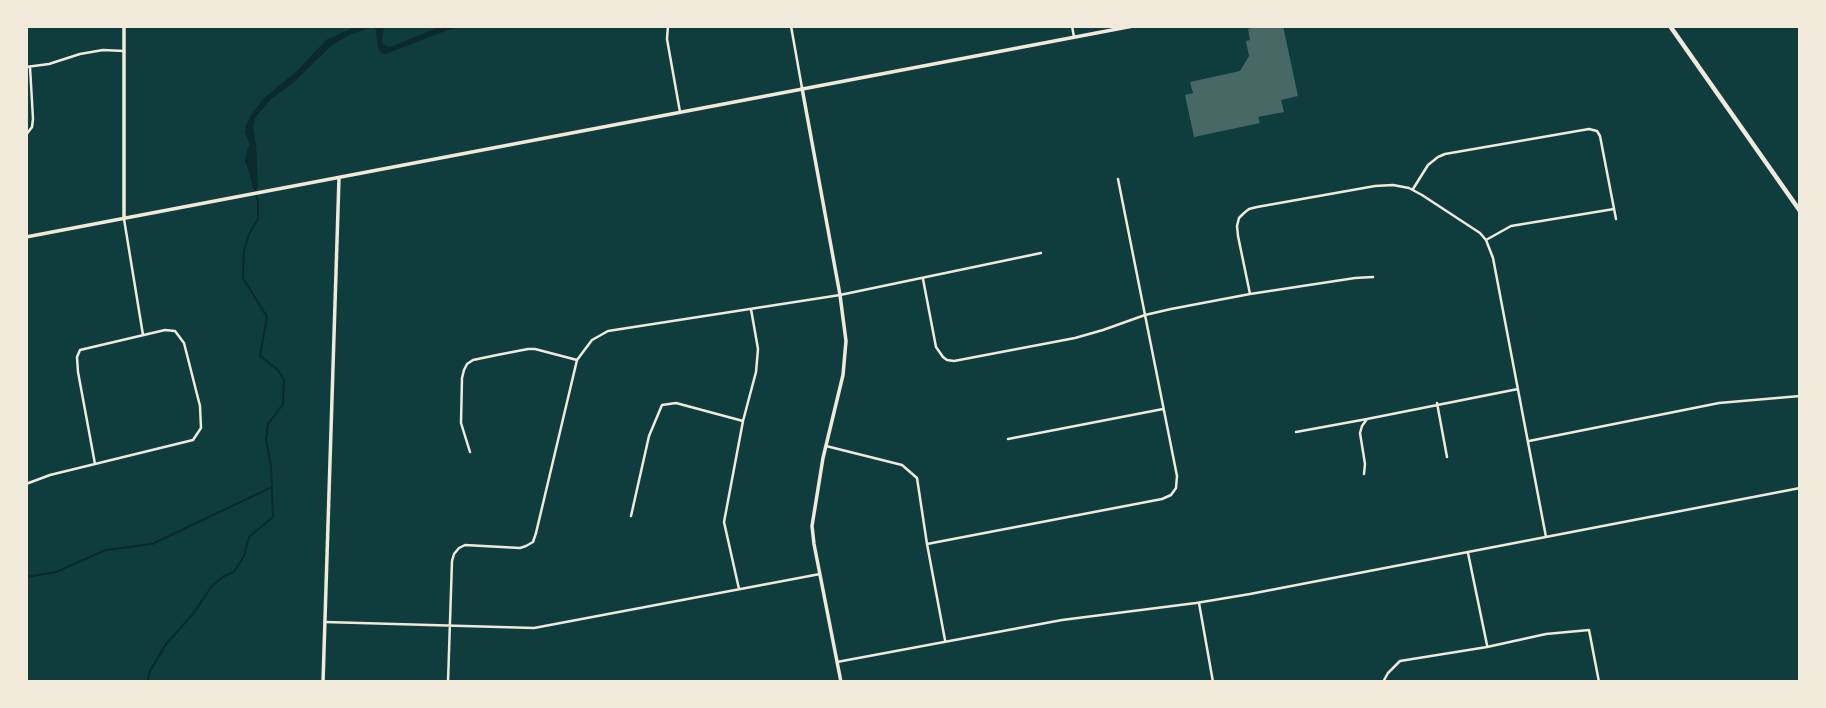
<!DOCTYPE html>
<html>
<head>
<meta charset="utf-8">
<style>
  body { margin:0 }
  #map { position:relative; width:1826px; height:708px; overflow:hidden; background:#0f3d3e; font-family:Montserrat,sans-serif }
  canvas { display:block }
  .frame { position:absolute; inset:0; border:28px solid #f1e9da; pointer-events:none }
</style>
</head>
<body>
<div id="map">
<canvas width="1826" height="708"></canvas>
<div class="frame"></div>
</div>
<script>
const context = document.querySelector('canvas').getContext('2d');
context.lineJoin = 'round';
function fill(path, color) {
  context.fillStyle = color;
  context.fill(path, 'evenodd');
}
function shape(rows) {
  const path = new Path2D();
  for (const r of rows) {
    path.moveTo(r[0], r[1]);
    for (let i = 2; i < r.length; i += 2) path.lineTo(r[i], r[i + 1]);
  }
  return path;
}
function trace(path, color, width, dash) {
  context.strokeStyle = color;
  context.lineWidth = width;
  context.lineCap = dash ? 'butt' : 'round';
  context.setLineDash(dash || []);
  context.stroke(path);
}
fill(shape([
  [356,26,385,26,383,32,382,43,388,47,393,46,439,27,467,26,448,30,386,54,381,53,378,48,376,30,373,27,349,35,331,46,293,83,271,99,255,118,253,127,256,145,258,188,253,189,250,175,245,161,247,150,250,144,245,133,246,125,250,117,262,100,297,71,326,40]
]), '#0a2a2b');
trace(shape([
  [26,577,56,572,106,550,152,544,270,488],
  [147,682,150,671,166,644,193,614,212,586,224,576,234,572,244,556,249,537,273,517,271,466,266,439,268,424,283,404,284,379,277,369,260,356,267,317,243,278,244,251,249,234,258,219,258,203,255,186]
]), '#0a2a2b', 2);
fill(shape([
  [1258,26,1283,26,1298,96,1281,100,1284,112,1258,117,1260,123,1194,137,1185,95,1193,93,1190,82,1240,71,1249,56,1246,41,1250,40,1248,29]
]), '#486865');
trace(shape([
  [668,26,667,39,680,112],
  [791,26,802,88],
  [1072,26,1074,37],
  [26,67,49,64,80,54,103,50,124,51],
  [26,135,32,127,33,119,30,67],
  [1413,189,1428,165,1438,157,1445,154,1589,129,1597,131,1600,136,1616,219],
  [124,219,143,335],
  [1486,240,1511,226,1614,209],
  [923,279,936,347,943,357,947,360,954,361,1075,338,1103,330,1145,315,1171,309,1250,294,1355,278,1373,277],
  [1250,294,1238,236,1237,226,1239,218,1244,213,1249,209,1257,207,1375,186,1393,185,1409,188,1422,195,1480,233,1486,240,1493,258,1546,537],
  [1437,403,1447,457],
  [1296,432,1367,419],
  [1008,439,1163,409],
  [1529,441,1719,403,1800,396],
  [826,446,902,465,917,478,927,544,945,640],
  [470,452,461,423,462,378,464,370,467,364,473,360,497,355,528,349,535,349,577,360],
  [1364,474,1365,464,1360,433,1362,426,1367,419,1518,389],
  [26,484,50,475,193,440,201,428,200,406,184,343,175,331,165,330,80,350,77,357,78,372,95,464],
  [631,516,649,436,662,405,676,403,743,421],
  [927,544,1162,499,1171,495,1176,488,1177,476,1118,179],
  [1468,553,1487,645],
  [739,589,724,522,743,421,756,372,758,349,751,309],
  [1199,603,1213,682],
  [325,622,534,628,820,574],
  [837,662,1062,620,1196,603,1250,594,1800,488],
  [448,682,452,561,454,554,459,548,465,545,520,548,526,546,533,542,536,533,577,360,592,340,608,331,840,295,1041,253],
  [1383,682,1388,673,1400,661,1487,647,1546,634,1589,630,1599,682]
]), '#f1e9da', 2.5);
trace(shape([
  [124,26,124,219],
  [802,88,840,295,846,341,843,375,823,458,812,526,814,544,841,682],
  [26,237,1133,26],
  [323,682,339,178]
]), '#f1e9da', 3.5);
trace(shape([
  [1670,26,1800,211]
]), '#f1e9da', 4.5);
</script>
</body>
</html>
